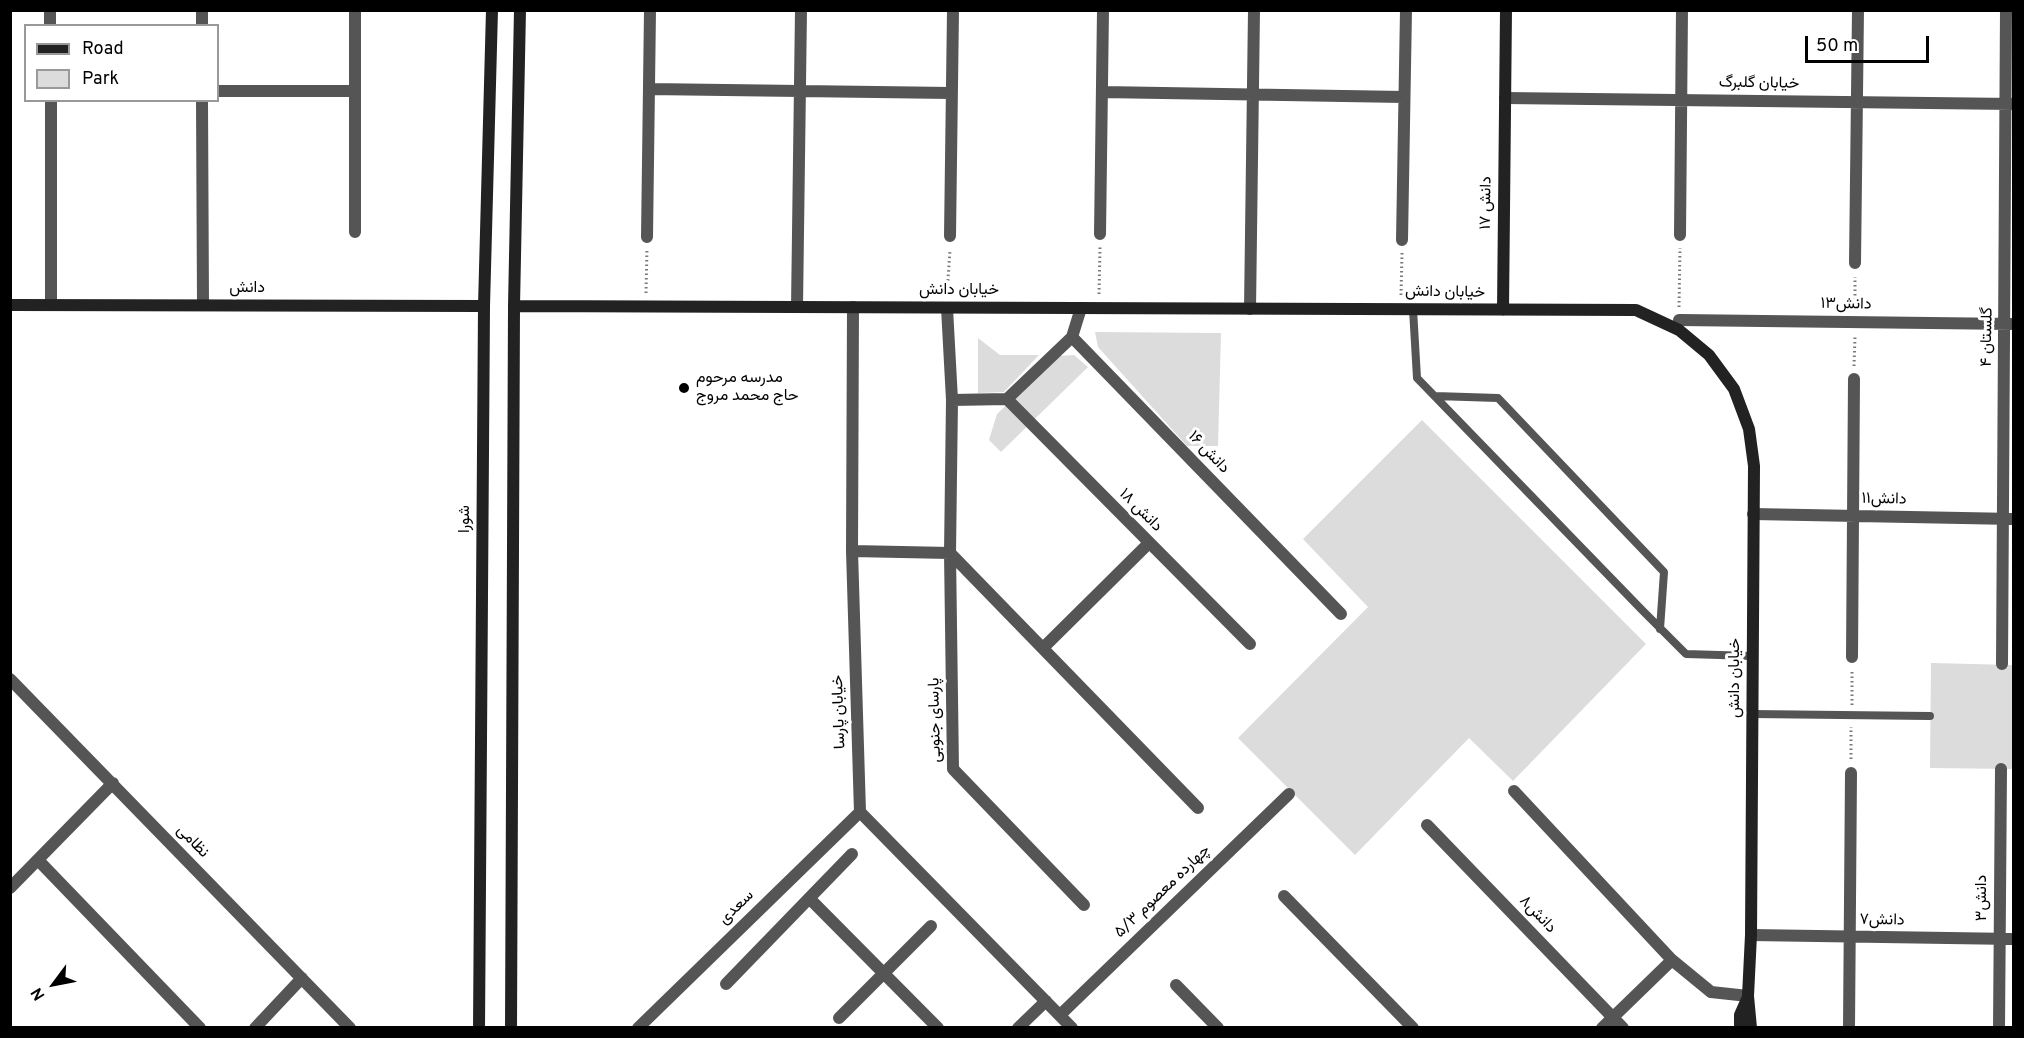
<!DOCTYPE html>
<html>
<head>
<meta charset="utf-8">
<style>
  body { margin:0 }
  #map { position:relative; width:2024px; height:1038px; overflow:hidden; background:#fff; font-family:Overpass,sans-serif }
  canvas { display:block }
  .frame { position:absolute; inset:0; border:12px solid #000; pointer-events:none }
  .legend { position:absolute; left:24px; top:24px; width:195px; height:78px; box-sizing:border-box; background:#fff; border:2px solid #999; margin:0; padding:8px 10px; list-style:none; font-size:18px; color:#000 }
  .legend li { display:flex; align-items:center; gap:12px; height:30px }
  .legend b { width:30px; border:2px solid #999 }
  .north { position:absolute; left:24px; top:954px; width:60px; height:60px; -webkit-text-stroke:4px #fff; paint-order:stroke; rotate:238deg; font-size:16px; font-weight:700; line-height:24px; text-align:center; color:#000 }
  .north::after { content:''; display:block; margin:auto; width:21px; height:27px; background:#000; clip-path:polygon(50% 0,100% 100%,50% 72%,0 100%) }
  .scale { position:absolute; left:1805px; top:36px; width:124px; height:27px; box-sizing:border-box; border:3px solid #000; border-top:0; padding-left:8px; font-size:18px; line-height:21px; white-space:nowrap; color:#000; -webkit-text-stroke:4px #fff; paint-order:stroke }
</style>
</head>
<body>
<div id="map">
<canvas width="2024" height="1038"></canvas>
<div class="frame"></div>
<ul class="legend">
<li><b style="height:8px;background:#222"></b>Road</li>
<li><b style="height:16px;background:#dcdcdc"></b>Park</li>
</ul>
<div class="north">N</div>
<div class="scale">50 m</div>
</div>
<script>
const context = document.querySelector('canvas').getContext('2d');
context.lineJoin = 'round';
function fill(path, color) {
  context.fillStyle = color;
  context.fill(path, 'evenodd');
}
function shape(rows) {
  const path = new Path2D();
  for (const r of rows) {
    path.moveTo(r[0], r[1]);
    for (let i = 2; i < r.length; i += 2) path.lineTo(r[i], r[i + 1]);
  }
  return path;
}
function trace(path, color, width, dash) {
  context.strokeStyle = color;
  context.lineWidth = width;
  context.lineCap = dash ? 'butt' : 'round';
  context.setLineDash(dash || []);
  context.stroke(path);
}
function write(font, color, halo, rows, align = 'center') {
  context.font = font + ' Overpass,Vazirmatn,sans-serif';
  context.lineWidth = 6;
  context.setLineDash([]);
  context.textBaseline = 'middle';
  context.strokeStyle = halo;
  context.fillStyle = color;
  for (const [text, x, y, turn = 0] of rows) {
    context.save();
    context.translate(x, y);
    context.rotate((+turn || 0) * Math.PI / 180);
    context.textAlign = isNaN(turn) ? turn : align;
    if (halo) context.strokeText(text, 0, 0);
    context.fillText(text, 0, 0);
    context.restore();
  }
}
fill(shape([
  [1095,332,1221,333,1218,446,1187,446,1098,347],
  [978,338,1000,355,1039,355,1004,392,978,393],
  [1074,355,1088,367,1001,452,989,440,997,414,1057,356],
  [1422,420,1646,644,1513,781,1469,738,1355,855,1238,738,1368,607,1303,539],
  [1931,663,2013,665,2013,769,1930,768]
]), '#dcdcdc');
trace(shape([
  [646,293,647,248],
  [947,294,950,250],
  [1099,294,1100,247],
  [1401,295,1402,253],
  [1679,307,1680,248],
  [1855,309,1855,277],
  [1854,366,1855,337],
  [1852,705,1852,670],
  [1851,759,1851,727]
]), '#777', 3, [1.5, 3]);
trace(shape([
  [1413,309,1417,378,1642,610,1686,654,1752,656],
  [1435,396,1498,398,1664,572,1660,629],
  [1752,714,1930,716]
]), '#555', 8);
trace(shape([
  [50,10,50,26],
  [202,10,202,26],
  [355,10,355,232],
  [649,89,951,93],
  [218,91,355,91],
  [1102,92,1404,97],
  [1505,98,2014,104],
  [51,100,51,305],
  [202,100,203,305],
  [1100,234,1103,10],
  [1680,235,1682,10],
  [950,236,953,10],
  [647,237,650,10],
  [1402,240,1406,10],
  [1855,263,1858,10],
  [797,307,801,10],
  [853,307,852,551,860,812,1072,1028],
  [947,308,952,400,950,553,953,769,1084,905],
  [1081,308,1072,337,1341,614],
  [1250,309,1254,10],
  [1679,320,2014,324],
  [1007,399,1250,644],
  [952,400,1007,399,1072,337],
  [1753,514,2014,519],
  [852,551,950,553,1198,808],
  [1043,648,1149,543],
  [1852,657,1854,379],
  [2002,664,2006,10],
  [10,679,350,1028],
  [1514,791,1672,960,1711,992,1748,996],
  [1427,825,1623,1028],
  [38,860,200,1028],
  [10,888,113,783],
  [1284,896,1413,1028],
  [809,898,938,1028],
  [1751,935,2014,939],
  [726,984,852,854],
  [1176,985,1218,1028],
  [1060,1015,1289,794],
  [839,1018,931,926],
  [255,1028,302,978],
  [638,1028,860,812],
  [1018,1028,1046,1001],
  [1602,1028,1672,960],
  [1849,1028,1851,773],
  [1999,1028,2001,769]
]), '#555', 12);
trace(shape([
  [10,305,484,306],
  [514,306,1636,310,1679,330,1709,355,1734,389,1749,429,1754,466,1751,935,1748,996,1751,1028],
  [1503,310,1506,10],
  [479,1028,484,306,492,10],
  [511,1028,514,306,520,10],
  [1740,1028,1740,1015,1748,997]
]), '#222', 12);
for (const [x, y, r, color] of [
  [684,388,6,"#000"]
]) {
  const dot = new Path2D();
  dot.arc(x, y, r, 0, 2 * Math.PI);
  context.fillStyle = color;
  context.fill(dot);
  trace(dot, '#fff', 2);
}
write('16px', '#000', '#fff', [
  ["خیابان گلبرگ",1759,84,1],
  ["دانش ۱۷",1487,203,-89],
  ["دانش",247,289],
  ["خیابان دانش",959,291],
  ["خیابان دانش",1445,293,1],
  ["دانش۱۳",1846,305,1],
  ["گلستان ۴",1988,337,-89],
  ["دانش ۱۶",1208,453,46],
  ["دانش۱۱",1884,500,1],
  ["دانش ۱۸",1140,511,45],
  ["شورا",466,519,-90],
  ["خیابان دانش",1736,678,-90],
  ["خیابان پارسا",840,712,-92],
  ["پارسای جنوبی",936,720,-91],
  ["نظامی",192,842,46],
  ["چهارده معصوم ۵/۳",1163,892,-44],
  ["دانش۳",1983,898,-90],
  ["سعدی",737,908,-44],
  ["دانش۸",1537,915,46],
  ["دانش۷",1882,921,1]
]);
write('16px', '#000', '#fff', [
  ["مدرسه مرحوم",696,379],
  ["حاج محمد مروج",696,397]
], 'left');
</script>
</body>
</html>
